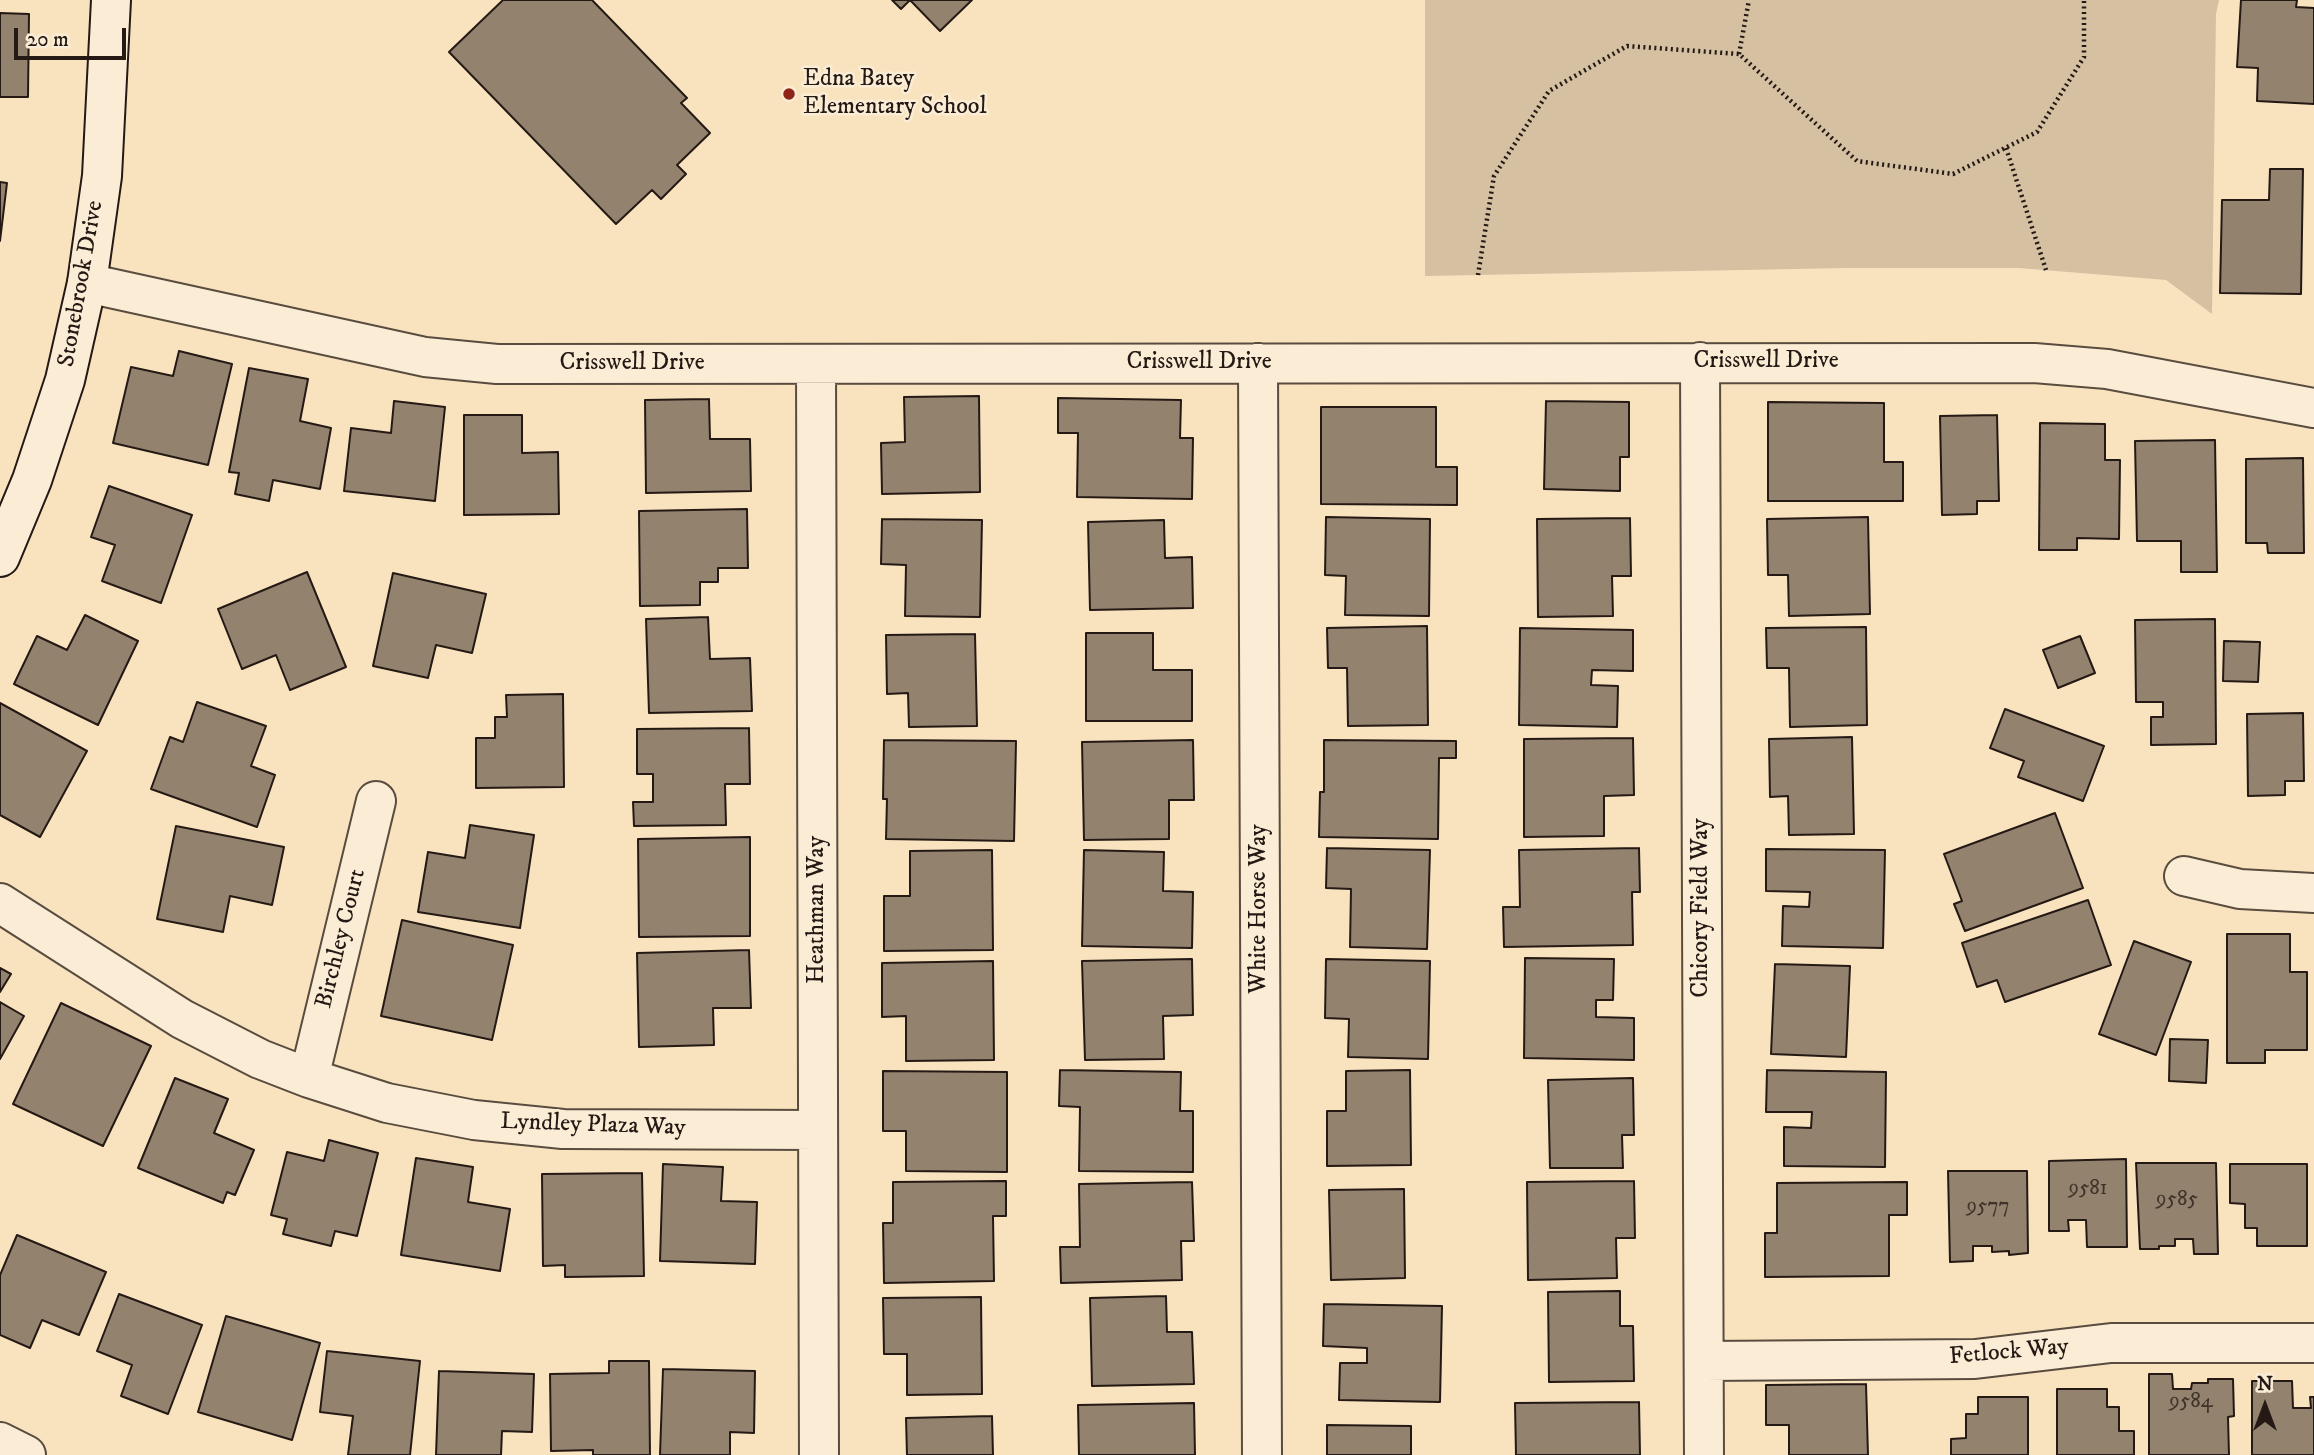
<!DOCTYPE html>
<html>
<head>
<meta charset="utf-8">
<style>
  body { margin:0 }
  #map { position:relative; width:2314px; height:1455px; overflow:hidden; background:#f9e3bf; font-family:"IM FELL DW Pica",serif }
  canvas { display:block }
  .north { position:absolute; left:2230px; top:1371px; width:70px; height:70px; -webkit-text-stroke:5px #fbedd5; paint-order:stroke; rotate:0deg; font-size:19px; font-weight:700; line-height:28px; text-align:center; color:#241914 }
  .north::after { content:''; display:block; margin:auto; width:24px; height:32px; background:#241914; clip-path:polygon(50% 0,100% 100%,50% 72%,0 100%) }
  .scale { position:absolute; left:14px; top:28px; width:112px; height:32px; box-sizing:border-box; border:4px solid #241914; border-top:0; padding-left:9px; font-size:21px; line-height:24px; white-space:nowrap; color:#241914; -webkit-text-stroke:5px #fbedd5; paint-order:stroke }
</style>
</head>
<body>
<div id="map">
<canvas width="2314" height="1455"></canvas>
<div class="north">N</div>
<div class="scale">20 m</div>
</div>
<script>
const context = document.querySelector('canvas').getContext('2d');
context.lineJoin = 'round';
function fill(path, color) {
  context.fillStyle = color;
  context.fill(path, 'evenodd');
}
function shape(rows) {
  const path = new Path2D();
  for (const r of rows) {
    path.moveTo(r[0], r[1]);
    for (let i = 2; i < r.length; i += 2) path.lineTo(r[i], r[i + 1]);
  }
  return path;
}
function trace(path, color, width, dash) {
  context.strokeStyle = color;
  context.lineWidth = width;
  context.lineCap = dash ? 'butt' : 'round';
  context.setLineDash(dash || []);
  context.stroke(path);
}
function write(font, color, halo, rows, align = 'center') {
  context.font = font + ' "IM FELL DW Pica",serif';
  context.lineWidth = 5;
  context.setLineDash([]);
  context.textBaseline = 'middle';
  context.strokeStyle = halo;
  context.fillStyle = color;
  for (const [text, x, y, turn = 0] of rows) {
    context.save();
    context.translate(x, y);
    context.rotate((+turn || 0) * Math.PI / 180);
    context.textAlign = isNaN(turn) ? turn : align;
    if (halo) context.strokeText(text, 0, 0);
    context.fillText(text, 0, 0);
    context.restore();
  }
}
fill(shape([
  [1425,0,2219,0,2216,14,2212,314,2166,280,2019,268,1848,268,1425,276]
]), '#d5c1a2');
const building = shape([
  [503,0,592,0,687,98,681,103,710,133,677,165,686,174,661,199,652,190,616,224,449,52,503,0],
  [892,0,972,0,940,31,910,0,901,9,892,0],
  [2241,0,2297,0,2296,7,2314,8,2314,104,2257,101,2258,68,2237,67,2241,0],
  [0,13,29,14,28,97,0,97,0,13],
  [2270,169,2303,169,2301,294,2220,293,2222,200,2269,200,2270,169],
  [0,182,7,183,0,241,0,182],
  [179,351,232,364,208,465,113,443,131,367,173,376,179,351],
  [249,368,308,379,300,421,331,428,320,489,273,480,269,501,235,494,239,473,229,472,249,368],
  [979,396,980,492,882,494,881,443,905,442,904,397,979,396],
  [1058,398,1181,400,1180,438,1193,438,1192,499,1077,497,1078,433,1058,433,1058,398],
  [709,399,710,439,750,439,751,491,646,493,645,400,709,399],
  [394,401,445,407,435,501,344,491,351,428,391,433,394,401],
  [1546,401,1629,402,1629,457,1620,457,1620,491,1544,489,1546,401],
  [1768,402,1884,403,1884,462,1903,462,1903,501,1768,501,1768,402],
  [1321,407,1436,407,1436,467,1457,467,1457,505,1321,504,1321,407],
  [464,415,522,415,522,453,558,452,559,514,464,515,464,415],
  [1997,415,1999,501,1977,501,1977,514,1942,515,1940,416,1997,415],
  [2040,423,2105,424,2105,460,2120,460,2119,539,2077,538,2077,550,2039,550,2040,423],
  [2215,440,2217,572,2181,572,2181,541,2137,541,2135,441,2215,440],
  [2303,458,2304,553,2268,553,2267,543,2246,543,2246,459,2303,458],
  [109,486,192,515,161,603,102,581,115,545,91,537,109,486],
  [747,509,748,568,718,568,718,582,700,582,700,605,640,606,639,511,747,509],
  [1326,517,1430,519,1429,616,1345,615,1346,576,1325,575,1326,517],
  [1868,517,1870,614,1789,616,1788,575,1768,575,1767,519,1868,517],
  [1630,518,1631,576,1612,576,1613,616,1538,617,1537,519,1630,518],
  [882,519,982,520,980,617,905,616,906,565,881,564,882,519],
  [1164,520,1165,558,1192,557,1193,608,1090,610,1088,522,1164,520],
  [307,572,346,667,290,690,276,655,242,669,218,609,307,572],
  [393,573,486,594,472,653,436,645,428,678,373,666,393,573],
  [85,615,138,641,98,725,14,684,37,636,67,650,85,615],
  [708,617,710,659,750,658,752,711,649,713,646,619,708,617],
  [2215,619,2216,744,2151,745,2151,717,2163,717,2163,702,2136,702,2135,620,2215,619],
  [1427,626,1428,725,1348,726,1347,668,1328,668,1327,628,1427,626],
  [1866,627,1867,725,1790,727,1789,668,1767,668,1766,628,1866,627],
  [1520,628,1633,630,1633,671,1592,670,1591,685,1618,686,1617,727,1519,725,1520,628],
  [1086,633,1153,633,1153,670,1192,670,1192,721,1086,721,1086,633],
  [975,634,977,726,909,727,908,693,887,694,886,635,975,634],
  [2080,636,2095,673,2058,688,2043,650,2080,636],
  [2224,641,2260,642,2258,682,2223,681,2224,641],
  [563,694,564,787,476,788,476,738,495,738,495,717,507,717,506,695,563,694],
  [197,702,266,726,251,766,275,775,257,827,151,789,170,737,183,742,197,702],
  [0,703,87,751,40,837,0,815,0,703],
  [2005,709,2104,746,2083,801,2018,777,2024,761,1990,748,2005,709],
  [2303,713,2304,781,2285,781,2285,795,2248,796,2247,714,2303,713],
  [749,728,750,784,725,784,726,825,634,826,633,802,653,802,653,774,637,774,637,729,749,728],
  [1852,737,1854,834,1789,835,1788,796,1770,797,1769,739,1852,737],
  [1633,738,1634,795,1604,796,1604,836,1524,837,1524,739,1633,738],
  [884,740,1016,741,1014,841,886,839,887,799,883,799,884,740],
  [1193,740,1194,800,1169,800,1169,839,1084,840,1082,742,1193,740],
  [1324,740,1456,741,1456,758,1439,758,1438,839,1319,837,1320,792,1324,792,1324,740],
  [2055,813,2083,888,1965,931,1954,904,1962,901,1944,854,2055,813],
  [470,825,534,835,520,928,418,912,428,852,465,858,470,825],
  [176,826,284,847,272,905,230,896,223,932,157,919,176,826],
  [750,837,750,936,639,937,638,839,750,837],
  [1327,848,1430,850,1427,949,1350,947,1351,889,1326,888,1327,848],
  [1639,848,1640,892,1632,892,1633,945,1504,947,1503,907,1520,907,1519,850,1639,848],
  [1766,849,1885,850,1883,948,1782,946,1783,906,1809,907,1810,892,1766,891,1766,849],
  [992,850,993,950,884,951,884,896,910,896,910,851,992,850],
  [1084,850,1164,852,1163,891,1193,892,1192,948,1082,946,1084,850],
  [2088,900,2111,965,2005,1002,1997,980,1977,987,1962,943,2088,900],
  [402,920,513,945,492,1040,381,1016,402,920],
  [2227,934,2290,934,2290,972,2307,972,2307,1050,2265,1050,2265,1063,2227,1063,2227,934],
  [2134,941,2191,962,2156,1055,2099,1034,2134,941],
  [749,950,751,1008,713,1008,714,1045,639,1047,637,953,749,950],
  [1525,958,1614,959,1613,1000,1596,1000,1596,1017,1634,1018,1634,1060,1524,1058,1525,958],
  [1192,959,1193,1015,1163,1016,1164,1059,1085,1060,1082,961,1192,959],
  [1326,959,1430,961,1428,1059,1348,1057,1349,1019,1325,1018,1326,959],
  [993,961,994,1060,906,1061,906,1016,882,1017,882,963,993,961],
  [1775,964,1850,966,1846,1057,1771,1054,1775,964],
  [0,968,11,974,0,992,0,968],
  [0,1002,24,1016,0,1059,0,1002],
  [61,1003,151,1046,103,1146,13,1104,61,1003],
  [2170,1039,2208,1040,2206,1083,2169,1081,2170,1039],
  [1060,1070,1181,1072,1180,1111,1193,1111,1193,1172,1079,1171,1080,1107,1059,1106,1060,1070],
  [1410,1070,1411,1165,1327,1166,1327,1111,1346,1111,1346,1071,1410,1070],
  [1767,1070,1886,1072,1885,1167,1784,1166,1784,1127,1811,1128,1812,1112,1766,1112,1767,1070],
  [883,1071,1007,1072,1007,1172,906,1171,906,1131,883,1131,883,1071],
  [175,1078,228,1099,214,1133,254,1150,235,1195,227,1192,223,1203,138,1168,175,1078],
  [1633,1078,1634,1135,1622,1135,1623,1168,1550,1168,1548,1080,1633,1078],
  [329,1140,378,1153,357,1236,335,1231,331,1246,283,1234,287,1219,271,1215,287,1152,324,1161,329,1140],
  [416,1158,473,1167,468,1202,510,1209,500,1271,401,1255,416,1158],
  [2126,1159,2127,1247,2087,1247,2086,1220,2068,1220,2069,1231,2049,1231,2049,1161,2126,1159],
  [2136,1163,2216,1163,2218,1254,2194,1254,2193,1239,2175,1239,2175,1246,2159,1246,2159,1249,2140,1249,2136,1163],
  [663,1164,723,1167,721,1201,757,1202,755,1264,660,1261,663,1164],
  [2230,1164,2307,1164,2307,1246,2257,1246,2257,1228,2245,1228,2245,1204,2230,1203,2230,1164],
  [1948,1171,2027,1171,2028,1253,2009,1255,2009,1251,1992,1252,1992,1246,1973,1246,1973,1261,1950,1262,1948,1171],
  [642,1173,644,1276,565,1277,565,1265,543,1266,542,1174,642,1173],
  [1006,1181,1006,1216,993,1216,994,1281,884,1283,883,1223,893,1223,893,1182,1006,1181],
  [1634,1181,1635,1238,1616,1238,1617,1278,1528,1280,1527,1182,1634,1181],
  [1192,1182,1194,1241,1181,1241,1182,1280,1061,1283,1060,1247,1080,1247,1079,1184,1192,1182],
  [1907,1182,1907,1215,1889,1215,1889,1276,1765,1277,1765,1233,1777,1233,1777,1183,1907,1182],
  [1404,1189,1405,1278,1331,1280,1329,1190,1404,1189],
  [17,1235,106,1272,79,1335,42,1320,30,1348,0,1335,0,1275,17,1235],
  [1620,1291,1620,1326,1633,1326,1634,1381,1549,1382,1548,1292,1620,1291],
  [119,1294,202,1325,168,1414,121,1396,132,1365,97,1351,119,1294],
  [1166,1296,1167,1332,1192,1332,1194,1384,1092,1386,1090,1298,1166,1296],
  [981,1297,982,1394,907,1395,907,1354,884,1354,883,1298,981,1297],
  [1324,1304,1442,1306,1440,1402,1339,1400,1340,1363,1367,1363,1367,1348,1323,1346,1324,1304],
  [226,1316,320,1343,292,1440,198,1412,226,1316],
  [327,1351,420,1361,410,1455,348,1455,353,1416,320,1412,327,1351],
  [609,1361,649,1361,650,1455,593,1455,593,1450,551,1451,550,1374,609,1373,609,1361],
  [663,1369,755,1371,754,1433,730,1432,730,1455,660,1455,663,1369],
  [439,1371,534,1374,532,1432,502,1431,501,1455,436,1455,439,1371],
  [2149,1374,2172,1374,2173,1389,2191,1389,2192,1383,2208,1383,2208,1379,2233,1379,2234,1416,2228,1417,2229,1455,2149,1455,2149,1374],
  [2252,1381,2292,1381,2293,1408,2311,1408,2310,1397,2314,1397,2314,1455,2252,1455,2252,1381],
  [1866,1384,1868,1455,1789,1455,1789,1425,1766,1425,1766,1385,1866,1384],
  [2057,1389,2107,1389,2107,1407,2119,1407,2119,1431,2134,1431,2134,1455,2057,1455,2057,1389],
  [1978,1397,2028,1397,2028,1455,1951,1455,1951,1439,1966,1438,1966,1414,1978,1414,1978,1397],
  [1639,1402,1640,1455,1516,1455,1515,1403,1639,1402],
  [1194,1403,1195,1455,1079,1455,1078,1405,1194,1403],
  [992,1416,993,1455,907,1455,906,1418,992,1416],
  [1327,1425,1411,1426,1411,1455,1327,1455,1327,1425]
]);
fill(building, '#93826d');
trace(building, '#241914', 2);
const street = shape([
  [87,283,425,357,497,364,2034,363,2107,369,2314,408],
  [1700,362,1704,1455],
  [1258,363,1262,1455],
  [816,364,819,1455],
  [2184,876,2240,889,2314,893],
  [0,903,182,1019,260,1059,309,1078,387,1103,474,1120,563,1129,818,1130],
  [309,1078,376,801],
  [1704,1361,1975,1359,2111,1343,2314,1343],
  [0,1442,26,1455]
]);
const secondary = shape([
  [0,557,32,480,65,380,87,283,102,176,111,0]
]);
trace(street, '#594c3f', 42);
trace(secondary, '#241914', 42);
trace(shape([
  [1739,54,1749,0],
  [2006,148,2046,270],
  [1478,275,1494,176,1549,91,1627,46,1739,54,1857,161,1953,174,2037,132,2084,57,2084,0]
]), '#241914', 4.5, [2, 3.5]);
trace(street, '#fbedd5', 38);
trace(secondary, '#fbedd5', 38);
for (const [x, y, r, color] of [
  [789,94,7,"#8f2418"]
]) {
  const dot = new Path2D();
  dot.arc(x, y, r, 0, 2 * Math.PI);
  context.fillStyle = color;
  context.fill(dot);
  trace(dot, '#fbedd5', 2.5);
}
write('21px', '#40332a', null, [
  ["9581",2088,1190],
  ["9585",2177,1201],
  ["9577",1988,1208],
  ["9584",2191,1403]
]);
write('24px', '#241914', '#fbedd5', [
  ["Edna Batey",803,80],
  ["Elementary School",803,108]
], 'left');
write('24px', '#241914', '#fbedd5', [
  ["Stonebrook Drive",82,284,-80],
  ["Crisswell Drive",1766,362],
  ["Crisswell Drive",1199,363],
  ["Crisswell Drive",632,364],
  ["Chicory Field Way",1702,908,-90],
  ["White Horse Way",1260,909,-90],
  ["Heathman Way",818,910,-90],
  ["Birchley Court",342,939,-76],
  ["Lyndley Plaza Way",593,1126,2],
  ["Fetlock Way",2009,1353,-5]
]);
</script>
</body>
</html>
